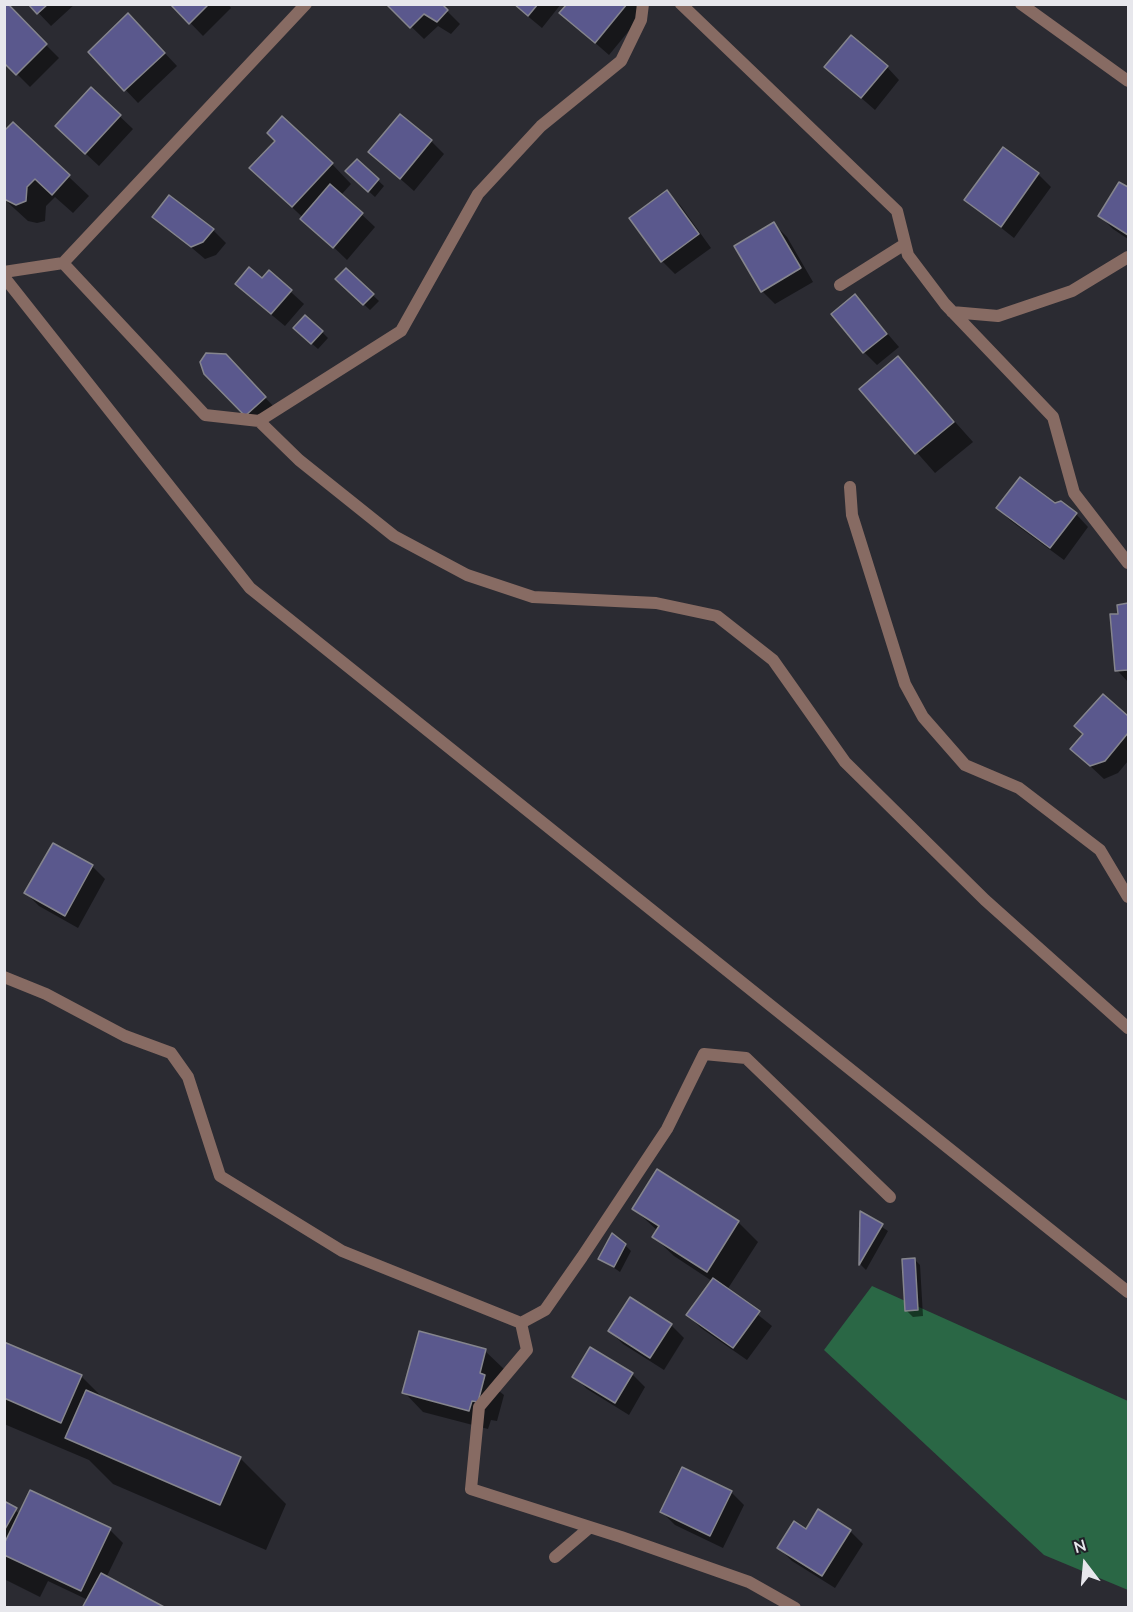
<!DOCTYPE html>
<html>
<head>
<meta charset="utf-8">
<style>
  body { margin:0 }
  #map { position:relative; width:1133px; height:1612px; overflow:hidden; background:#2b2b32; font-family:"Nunito Sans",sans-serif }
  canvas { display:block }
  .frame { position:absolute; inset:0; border:6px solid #e7e7ec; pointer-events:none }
  .north { position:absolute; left:1055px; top:1534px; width:60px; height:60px; -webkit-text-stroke:4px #212128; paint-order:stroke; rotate:344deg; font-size:16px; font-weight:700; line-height:24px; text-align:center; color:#e7e7ec }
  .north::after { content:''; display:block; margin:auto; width:21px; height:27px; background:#e7e7ec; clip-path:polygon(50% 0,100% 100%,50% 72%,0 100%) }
</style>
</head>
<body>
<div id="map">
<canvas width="1133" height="1612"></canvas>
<div class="frame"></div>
<div class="north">N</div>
</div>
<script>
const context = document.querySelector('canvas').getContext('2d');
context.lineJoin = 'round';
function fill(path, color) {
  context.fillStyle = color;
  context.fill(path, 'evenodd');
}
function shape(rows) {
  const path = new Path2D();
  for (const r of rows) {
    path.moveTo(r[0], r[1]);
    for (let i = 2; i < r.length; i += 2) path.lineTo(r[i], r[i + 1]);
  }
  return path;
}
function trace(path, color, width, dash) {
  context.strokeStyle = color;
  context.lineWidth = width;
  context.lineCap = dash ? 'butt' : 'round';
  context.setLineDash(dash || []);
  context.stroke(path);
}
fill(shape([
  [872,1286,1128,1401,1128,1590,1044,1555,824,1350]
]), '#2a6745');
fill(shape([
  [30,4,75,4,51,26],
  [172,4,228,4,231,8,203,36],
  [388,4,440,4,460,24,451,34,438,26,424,39],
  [513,4,561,4,542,28],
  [568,4,634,4,642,12,641,16,609,55,561,13],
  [6,5,59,58,30,87,4,61],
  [141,28,177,66,138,103,90,52],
  [826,67,887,67,899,80,875,110],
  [91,89,133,129,99,166,70,139],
  [13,124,89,196,73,213,55,197,46,206,45,221,37,223,28,221,4,199,4,125,8,129],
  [431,141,444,154,414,191,370,152],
  [1003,149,1038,174,1051,187,1014,238,966,200],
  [357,161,384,186,375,197,353,177],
  [332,164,351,184,341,195,375,227,347,260,271,187],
  [1120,184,1128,189,1128,239,1113,229,1100,216],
  [667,192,680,205,711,248,675,274,662,261],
  [154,216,213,230,226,243,216,255,205,259],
  [774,224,787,237,813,282,775,304,762,291],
  [346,270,379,301,370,310,337,279],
  [269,272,304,304,285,326,250,297],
  [855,296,899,347,877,365,864,352],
  [322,332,328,338,318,349,301,334],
  [225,356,278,411,259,428,201,362],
  [898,358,973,442,935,473,861,389],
  [1055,504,1076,514,1088,527,1064,560,1011,521,998,508],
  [1128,605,1128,682,1117,670,1118,606],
  [1103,696,1128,718,1128,761,1118,773,1104,779,1072,749,1085,734],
  [53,845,92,866,105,879,78,928,39,906,26,893],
  [634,1209,738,1222,758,1242,727,1290,772,1326,747,1360,701,1328,688,1315,712,1281,674,1256,654,1237,658,1231],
  [862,1214,888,1231,866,1270,861,1265],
  [625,1245,631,1251,620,1272,600,1258],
  [914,1259,920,1265,923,1316,913,1317,906,1310],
  [671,1325,684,1338,664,1370,623,1344,610,1331],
  [4,1343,81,1376,105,1400,240,1458,286,1504,266,1550,113,1484,89,1460,4,1424],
  [590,1349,632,1374,645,1387,629,1415,587,1389,574,1376],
  [485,1351,505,1370,499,1391,504,1395,497,1421,491,1420,488,1429,423,1412,404,1392],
  [731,1492,744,1505,723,1548,675,1525,662,1512],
  [4,1503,20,1514,110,1530,123,1543,106,1578,88,1600,48,1581,40,1597,4,1579],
  [819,1511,850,1531,863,1544,835,1588,792,1561,779,1548,806,1531]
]), '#0007');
const building = shape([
  [4,4,8,4,47,44,16,75,4,63,4,4],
  [28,4,48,4,37,14,28,4],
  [170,4,209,4,189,24,170,4],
  [386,4,442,4,448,10,437,22,424,14,410,28,386,4],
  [514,4,538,4,528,16,514,4],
  [567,4,627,4,595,43,559,13,567,4],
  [128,13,165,53,124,91,88,52,128,13],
  [851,35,888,66,861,98,824,67,851,35],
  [91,87,121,115,85,154,55,126,91,87],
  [400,114,432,140,400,179,368,152,400,114],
  [282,116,333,163,292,207,249,168,275,141,267,133,282,116],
  [13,122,70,175,52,195,35,179,27,187,26,201,16,205,4,199,4,131,13,122],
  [1003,147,1039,173,1001,227,964,200,1003,147],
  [357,159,379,179,368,192,345,171,357,159],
  [1119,182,1128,187,1128,235,1098,216,1119,182],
  [330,184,363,213,333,248,300,219,330,184],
  [667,190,699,234,661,262,629,218,667,190],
  [169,195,214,229,203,242,191,247,152,217,169,195],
  [774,222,801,268,761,292,734,246,774,222],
  [249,267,262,278,269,270,292,290,271,314,235,284,249,267],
  [346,268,374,294,363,305,335,279,346,268],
  [855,294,887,334,863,353,831,314,855,294],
  [305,315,323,331,311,344,293,328,305,315],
  [206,353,226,354,266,397,245,416,204,374,200,362,206,353],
  [898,356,954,422,915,454,859,389,898,356],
  [1020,477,1055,503,1061,501,1077,513,1050,548,996,508,1020,477],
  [1128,603,1128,670,1115,671,1110,614,1118,614,1117,605,1128,603],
  [1103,694,1128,716,1128,733,1105,761,1090,766,1070,749,1083,734,1074,726,1103,694],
  [53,843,93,865,65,916,24,893,53,843],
  [657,1169,739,1221,707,1272,652,1237,659,1226,632,1209,657,1169],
  [860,1211,883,1224,859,1265,860,1211],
  [612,1233,626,1244,614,1267,598,1259,612,1233],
  [915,1258,918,1310,905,1311,902,1259,915,1258],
  [713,1278,760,1311,733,1348,686,1315,713,1278],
  [630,1297,672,1324,650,1358,608,1331,630,1297],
  [419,1331,486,1349,480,1373,485,1375,478,1402,472,1401,469,1411,402,1393,419,1331],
  [4,1342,82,1375,61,1423,4,1398,4,1342],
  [590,1347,633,1373,615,1403,572,1377,590,1347],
  [86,1390,241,1457,220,1505,65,1438,86,1390],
  [682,1467,732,1491,710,1536,660,1512,682,1467],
  [30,1490,111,1528,81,1591,4,1555,4,1544,30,1490],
  [4,1501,17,1508,4,1531,4,1501],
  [818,1509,851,1530,822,1576,777,1548,794,1521,806,1529,818,1509],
  [101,1573,166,1608,82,1608,101,1573]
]);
fill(building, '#5a588d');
trace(building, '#85858d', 1.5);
trace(shape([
  [681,4,897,211,908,255,945,304,1053,417,1074,493,1128,563],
  [1021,4,1128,81],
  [63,263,306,4],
  [4,272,63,263,205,415,259,421,401,331,478,194,541,126,621,61,641,20,643,4],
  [4,277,250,588,1128,1292],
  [840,285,905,244],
  [952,312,998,316,1072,291,1128,257],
  [259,421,299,460,394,536,467,575,533,597,656,603,717,616,773,660,845,762,985,900,1128,1028],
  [850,487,852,515,905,684,923,717,965,765,1019,788,1100,850,1128,897],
  [4,977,46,994,125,1036,171,1053,188,1077,220,1176,342,1251,521,1323,527,1350,479,1407,471,1489,621,1537,749,1582,795,1608],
  [521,1323,545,1310,582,1257,667,1129,704,1054,746,1058,890,1197],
  [555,1557,589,1528]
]), '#876b63', 12);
</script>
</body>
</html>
